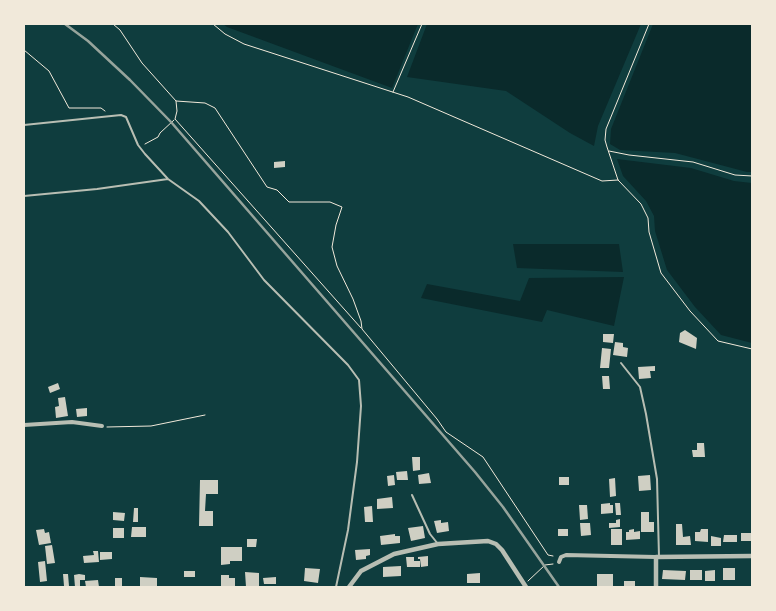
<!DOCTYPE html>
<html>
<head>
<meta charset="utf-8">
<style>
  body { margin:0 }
  #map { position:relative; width:776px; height:611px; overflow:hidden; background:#0f3d3e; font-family:Ubuntu,sans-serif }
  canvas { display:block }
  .frame { position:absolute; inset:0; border:25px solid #f1e9da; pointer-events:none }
</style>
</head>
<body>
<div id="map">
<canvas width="776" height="611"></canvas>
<div class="frame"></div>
</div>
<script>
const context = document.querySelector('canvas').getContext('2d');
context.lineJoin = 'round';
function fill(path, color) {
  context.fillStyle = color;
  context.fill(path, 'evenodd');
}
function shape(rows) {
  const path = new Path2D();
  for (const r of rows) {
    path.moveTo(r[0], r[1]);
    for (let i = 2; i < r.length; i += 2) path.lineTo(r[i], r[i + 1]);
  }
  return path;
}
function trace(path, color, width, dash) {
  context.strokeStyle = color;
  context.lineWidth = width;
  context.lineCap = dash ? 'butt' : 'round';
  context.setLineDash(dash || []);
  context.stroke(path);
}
fill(shape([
  [223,24,418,24,392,88,227,27],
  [427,24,641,24,598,126,594,146,570,133,506,91,407,77],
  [653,24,752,24,752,172,747,172,675,153,620,150,610,144,611,129],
  [617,159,691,168,734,181,752,183,752,343,721,335,695,307,667,270,655,231,654,216,646,201,623,176],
  [513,244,619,244,623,272,517,268],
  [624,277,614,326,547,310,542,322,421,298,427,284,520,301,529,278]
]), '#0a2a2b');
fill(shape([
  [285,161,285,167,274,168,274,162],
  [685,330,697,338,696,349,679,342,680,333],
  [603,334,614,334,613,343,603,342],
  [615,342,623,343,623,347,628,348,627,357,613,355],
  [602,348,611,349,609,368,600,368],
  [655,366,655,371,650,371,651,378,639,379,638,367],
  [602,376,609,376,610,389,603,389],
  [58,383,60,389,50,393,48,387],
  [65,397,68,416,56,418,55,407,59,406,58,398],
  [87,408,87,416,77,417,76,409],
  [697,443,704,443,705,457,693,457,692,450,697,450],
  [412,457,420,457,420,470,413,471],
  [407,471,408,480,397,480,396,472],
  [429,473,431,483,419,484,418,475],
  [394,475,395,485,388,486,387,476],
  [650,475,651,490,639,491,638,476],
  [559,477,569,477,569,485,559,485],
  [615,478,616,496,610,497,609,479],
  [200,480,218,480,218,494,206,494,205,511,213,511,213,526,199,526],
  [392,497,393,508,377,509,377,499],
  [610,503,610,505,613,505,613,513,601,514,601,504],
  [615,503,620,503,621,515,616,515],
  [579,505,587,505,588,519,580,520],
  [372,506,373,522,365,522,364,507],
  [134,508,138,508,138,522,133,522],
  [113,512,125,513,124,521,113,520],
  [641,512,649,512,649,522,654,522,654,532,641,532],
  [620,519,620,527,609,528,609,523,616,523,616,520],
  [441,520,441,523,448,522,449,531,437,533,434,521],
  [580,523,590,523,591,535,581,536],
  [676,524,682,524,683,537,690,536,691,545,676,545],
  [423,526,425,538,411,541,408,528],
  [132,527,146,527,146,537,131,537],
  [113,528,124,528,124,538,113,538],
  [44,529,45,533,49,532,51,543,39,545,36,530],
  [558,529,568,529,568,536,558,536],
  [611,529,622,529,622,545,611,545],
  [634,529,634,532,640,531,640,539,626,540,626,532,629,532,629,530],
  [701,529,708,529,708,542,695,541,695,532,700,532],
  [741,533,752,533,752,541,741,541],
  [395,534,395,536,400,536,400,543,381,545,380,536],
  [724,535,737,535,737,542,723,542],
  [711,536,721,538,721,546,711,546],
  [247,539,257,539,256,547,247,547],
  [52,545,55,563,47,564,45,546],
  [221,547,242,547,242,561,230,561,230,564,221,565],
  [370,549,370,555,366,556,366,559,356,560,355,550],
  [93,551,98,551,99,562,84,563,83,556,94,555],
  [100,552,112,552,112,559,100,560],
  [428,556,428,566,421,567,420,559,418,559,418,557],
  [406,557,414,557,414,561,420,561,420,567,407,567],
  [45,561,47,581,40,582,38,562],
  [401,566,401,576,383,577,383,567],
  [305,568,320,569,318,583,304,581],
  [723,568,735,568,735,580,723,580],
  [663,570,686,571,685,580,662,579],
  [690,570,702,570,702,580,690,580],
  [715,570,715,581,705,581,705,571],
  [184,571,195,571,195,577,184,577],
  [245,572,259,573,259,587,246,587],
  [480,573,480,583,467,583,467,574],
  [63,574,68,574,69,586,64,586],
  [79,574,85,575,85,580,80,580,80,587,75,587,74,575],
  [597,574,613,574,613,587,597,587],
  [221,575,229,575,229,578,235,578,235,587,221,587],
  [140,577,157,578,157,587,140,587],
  [276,577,276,584,264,584,263,578],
  [115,578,122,578,122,587,115,587],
  [98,580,99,587,86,587,85,581],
  [624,581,635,581,635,587,624,587]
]), '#cfcfc3');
trace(shape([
  [113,24,120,30,142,63,176,101,205,103,215,108,267,187,277,190,289,202,330,202,342,207,336,225,332,247,337,266,353,299,361,321,362,329,437,419,446,432,483,457,548,555,553,556],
  [213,24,225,34,244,44,408,97,602,181,618,180],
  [649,24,606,129,605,140,607,147,618,180,641,204,648,218,649,232,661,273,690,311,718,341,752,349],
  [24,50,49,71,69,108,101,108,105,111],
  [393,92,422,24],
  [176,101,177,111,175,119,361,328],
  [145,144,158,137,160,133,174,120],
  [609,151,629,155,693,162,735,175,752,176],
  [107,427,151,426,205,415],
  [528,581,545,565,553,564]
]), '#f1e9da', 1);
trace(shape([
  [24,125,121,115,126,117,138,145,145,154,168,179,199,201,228,232,264,280,348,365,359,380,361,406,357,462,348,530,336,587],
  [24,196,97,189,168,179],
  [621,363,640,387,646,414,657,479,659,557],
  [412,495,430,534,438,544]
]), '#b8beb3', 2);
trace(shape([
  [24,425,72,422,102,426],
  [559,562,561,557,566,555,656,557]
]), '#b8beb3', 4);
trace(shape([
  [349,587,361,571,394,554,438,544,488,541,496,544,502,550,526,587],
  [656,587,656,557,752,556]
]), '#b8beb3', 4.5);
trace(shape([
  [65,24,88,41,130,80,171,122,475,472,503,507,559,587]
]), '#97a49c', 2.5);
</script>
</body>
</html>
